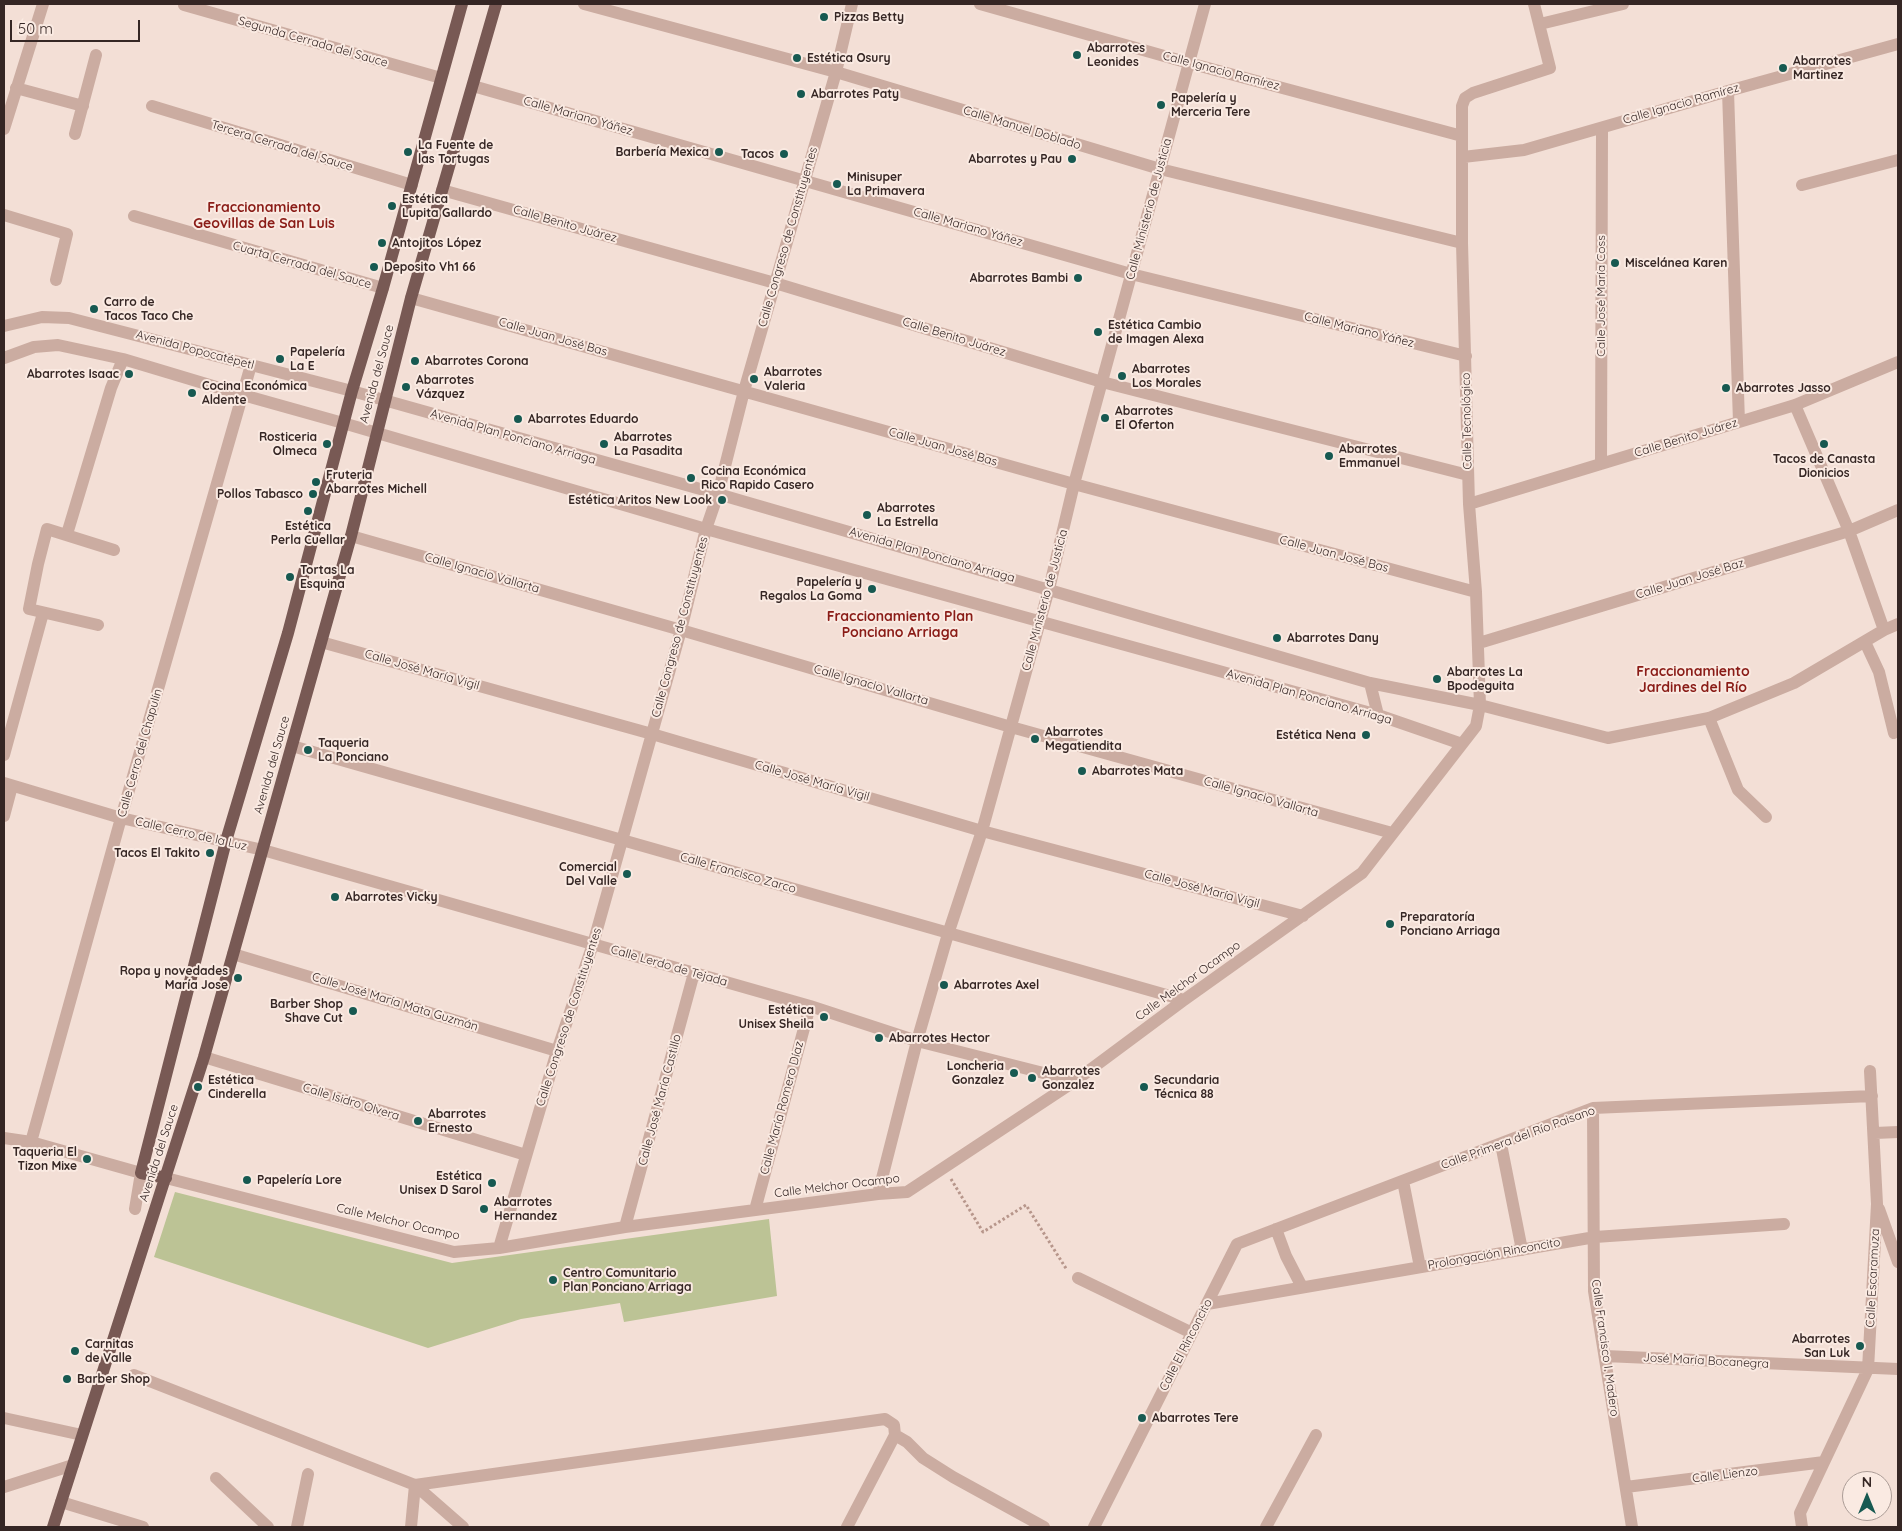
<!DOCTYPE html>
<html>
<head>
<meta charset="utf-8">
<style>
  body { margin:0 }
  #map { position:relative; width:1902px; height:1531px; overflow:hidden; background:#f3dfd6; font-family:Quicksand,sans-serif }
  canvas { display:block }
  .frame { position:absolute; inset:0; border:5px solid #352624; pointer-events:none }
  .north { position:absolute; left:1842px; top:1471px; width:50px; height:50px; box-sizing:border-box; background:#faeae2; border:1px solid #ab9c96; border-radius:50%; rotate:0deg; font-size:14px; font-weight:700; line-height:20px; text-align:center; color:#352624 }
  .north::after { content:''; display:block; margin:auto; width:18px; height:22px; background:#175951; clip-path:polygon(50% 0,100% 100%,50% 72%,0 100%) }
  .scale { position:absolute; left:10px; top:20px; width:130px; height:22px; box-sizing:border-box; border:2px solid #352624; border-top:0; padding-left:6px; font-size:15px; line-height:18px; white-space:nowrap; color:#352624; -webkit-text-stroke:4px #faeae2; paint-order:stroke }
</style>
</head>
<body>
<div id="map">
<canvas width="1902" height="1531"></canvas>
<div class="frame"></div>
<div class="north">N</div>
<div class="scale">50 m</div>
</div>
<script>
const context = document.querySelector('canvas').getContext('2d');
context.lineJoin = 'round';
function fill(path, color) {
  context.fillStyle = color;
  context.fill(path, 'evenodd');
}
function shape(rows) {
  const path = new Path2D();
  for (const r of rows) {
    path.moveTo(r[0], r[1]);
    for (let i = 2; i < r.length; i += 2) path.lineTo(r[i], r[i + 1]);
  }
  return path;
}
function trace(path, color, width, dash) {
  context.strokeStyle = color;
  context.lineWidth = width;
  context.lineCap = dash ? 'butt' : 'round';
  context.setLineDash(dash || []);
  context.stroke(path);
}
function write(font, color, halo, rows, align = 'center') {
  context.font = font + ' Quicksand,sans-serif';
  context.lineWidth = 4;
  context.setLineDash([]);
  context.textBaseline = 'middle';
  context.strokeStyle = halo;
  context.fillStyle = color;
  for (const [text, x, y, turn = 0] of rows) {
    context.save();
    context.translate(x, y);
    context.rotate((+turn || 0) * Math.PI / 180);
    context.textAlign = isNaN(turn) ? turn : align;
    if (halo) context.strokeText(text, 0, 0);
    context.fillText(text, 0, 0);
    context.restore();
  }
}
fill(shape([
  [175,1192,452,1263,769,1219,777,1296,624,1322,620,1303,521,1319,428,1348,154,1257]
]), '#bcc395');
trace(shape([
  [951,1179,983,1232,1026,1205,1067,1270]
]), '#b7968b', 3, [2.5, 2.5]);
trace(shape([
  [584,4,836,72,1160,169,1462,243],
  [980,4,1189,63,1462,136],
  [184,5,441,78],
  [1540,24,1623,4],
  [473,86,1131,274,1466,356],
  [16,88,83,106],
  [1728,91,1739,422],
  [152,106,412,185],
  [4,129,43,4],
  [75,134,96,55],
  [1463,157,1524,150,1728,91,1898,44],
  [1802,185,1898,160],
  [442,190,775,283,1102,382,1468,475],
  [4,215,67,234,56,280],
  [134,216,383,288],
  [411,298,1074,484,1476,592],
  [4,326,42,317,69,318,352,391,718,494,1370,683,1480,705,1608,738,1709,718,1794,683,1884,630,1898,624],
  [4,358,34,347,58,345,123,359,243,395,343,423,706,529,1378,715,1462,744],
  [1795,405,1849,531,1884,630],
  [1601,464,1602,128],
  [1469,504,1795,405,1898,362],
  [67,534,111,388,123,359],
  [351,536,681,630,1011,727,1392,833],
  [98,625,29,609,38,564,47,529,114,550],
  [321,642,652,734,982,831,1303,916],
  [1865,642,1879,672,1894,733],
  [1479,643,1849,531,1898,510],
  [1370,683,1378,715],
  [1709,718,1738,790,1766,817],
  [292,746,1184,1000],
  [4,755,43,613],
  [4,783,121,818,263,850,810,1006,917,1041,1075,1081],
  [4,816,12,786],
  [233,954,557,1051],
  [204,1057,526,1155],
  [1593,1108,1594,1291,1632,1527],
  [1875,1133,1898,1132],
  [4,1138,31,1142,141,1173,135,1209],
  [31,1142,121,818,251,365],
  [1501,1144,1522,1250],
  [166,1178,454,1252,499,1248,625,1227,878,1194,907,1192,1075,1081,1184,1000,1362,873,1476,726,1480,705,1476,592,1469,504,1462,243,1462,106,1465,98,1473,93,1550,68,1534,4],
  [1403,1181,1420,1267],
  [878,1194,917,1041,948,934,982,831,1049,589,1074,484,1205,4],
  [1879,1209,1898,1262],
  [755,1210,810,1006],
  [625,1227,694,973],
  [1276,1229,1286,1256,1302,1287],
  [499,1248,557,1051,593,944,681,630,706,529,718,494,744,391,836,72,852,4],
  [1078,1278,1192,1333],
  [1207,1304,1595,1237,1784,1224],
  [1605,1356,1898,1369],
  [134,1375,415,1485,885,1419,894,1425,895,1435,847,1527],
  [4,1418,82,1435],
  [895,1435,907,1442,923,1458,953,1477,1044,1527],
  [216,1478,268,1527],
  [415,1485,463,1527],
  [4,1487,73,1465],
  [1626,1487,1824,1462],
  [61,1502,143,1527],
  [297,1527,308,1474],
  [411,1527,415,1485],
  [1094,1527,1237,1244,1593,1108,1872,1096],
  [1266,1527,1316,1435],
  [1802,1527,1800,1513,1868,1369,1877,1204,1870,1071]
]), '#cbaca1', 12);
trace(shape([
  [166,1178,141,1173,226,841,288,633,352,391,383,288,462,4],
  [53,1527,204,1057,351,536,411,298,496,4]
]), '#785954', 12);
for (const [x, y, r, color] of [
  [824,17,5,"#175951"],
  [1077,55,5,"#175951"],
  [797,58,5,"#175951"],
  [1783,68,5,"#175951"],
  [801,94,5,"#175951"],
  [1161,105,5,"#175951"],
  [408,152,5,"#175951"],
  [719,152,5,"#175951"],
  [784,154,5,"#175951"],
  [1072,159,5,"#175951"],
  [837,184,5,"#175951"],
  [392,206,5,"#175951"],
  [382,243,5,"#175951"],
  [1615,263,5,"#175951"],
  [374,267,5,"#175951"],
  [1078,278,5,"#175951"],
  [94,309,5,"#175951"],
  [1098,332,5,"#175951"],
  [280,359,5,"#175951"],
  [415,361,5,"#175951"],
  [129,374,5,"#175951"],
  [1122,376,5,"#175951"],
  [754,379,5,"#175951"],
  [406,387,5,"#175951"],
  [1726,388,5,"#175951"],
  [192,393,5,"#175951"],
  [1105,418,5,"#175951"],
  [518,419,5,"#175951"],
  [327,444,5,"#175951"],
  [604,444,5,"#175951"],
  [1824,444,5,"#175951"],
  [1329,456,5,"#175951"],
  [691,478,5,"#175951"],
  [316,482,5,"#175951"],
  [313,494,5,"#175951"],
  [722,500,5,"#175951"],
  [308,511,5,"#175951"],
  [867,515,5,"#175951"],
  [290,577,5,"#175951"],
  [872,589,5,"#175951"],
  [1277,638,5,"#175951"],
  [1437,679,5,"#175951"],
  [1366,735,5,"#175951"],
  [1035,739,5,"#175951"],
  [308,750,5,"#175951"],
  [1082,771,5,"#175951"],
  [210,853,5,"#175951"],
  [627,874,5,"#175951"],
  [335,897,5,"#175951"],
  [1390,924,5,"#175951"],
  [238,978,5,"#175951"],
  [944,985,5,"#175951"],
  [353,1011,5,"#175951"],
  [824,1017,5,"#175951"],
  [879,1038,5,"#175951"],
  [1014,1073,5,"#175951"],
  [1032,1078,5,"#175951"],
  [198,1087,5,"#175951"],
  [1144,1087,5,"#175951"],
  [418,1121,5,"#175951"],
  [87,1159,5,"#175951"],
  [247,1180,5,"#175951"],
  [492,1183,5,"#175951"],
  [484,1209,5,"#175951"],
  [553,1280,5,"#175951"],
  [1860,1346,5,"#175951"],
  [75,1351,5,"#175951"],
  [67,1379,5,"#175951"],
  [1142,1418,5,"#175951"]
]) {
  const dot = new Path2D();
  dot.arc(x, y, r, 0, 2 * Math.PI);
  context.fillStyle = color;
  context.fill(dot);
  trace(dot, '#faeae2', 2);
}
write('bold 12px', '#352624', '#faeae2', [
  ["Pizzas Betty",834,17],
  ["Abarrotes",1087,48],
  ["Leonides",1087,62],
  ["Estética Osury",807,58],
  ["Abarrotes",1793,61],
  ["Martinez",1793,75],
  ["Abarrotes Paty",811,94],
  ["Papelería y",1171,98],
  ["Merceria Tere",1171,112],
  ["La Fuente de",418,145],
  ["las Tortugas",418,159],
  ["Barbería Mexica",709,152,"right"],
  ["Tacos",774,154,"right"],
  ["Abarrotes y Pau",1062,159,"right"],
  ["Minisuper",847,177],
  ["La Primavera",847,191],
  ["Estética",402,199],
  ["Lupita Gallardo",402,213],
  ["Antojitos López",392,243],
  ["Miscelánea Karen",1625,263],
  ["Deposito Vh1 66",384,267],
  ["Abarrotes Bambi",1068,278,"right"],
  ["Carro de",104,302],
  ["Tacos Taco Che",104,316],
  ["Estética Cambio",1108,325],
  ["de Imagen Alexa",1108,339],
  ["Papelería",290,352],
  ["La E",290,366],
  ["Abarrotes Corona",425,361],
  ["Abarrotes",1132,369],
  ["Los Morales",1132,383],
  ["Abarrotes",764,372],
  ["Valeria",764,386],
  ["Abarrotes Isaac",119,374,"right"],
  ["Abarrotes",416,380],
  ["Vázquez",416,394],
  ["Cocina Económica",202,386],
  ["Aldente",202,400],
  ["Abarrotes Jasso",1736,388],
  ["Abarrotes",1115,411],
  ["El Oferton",1115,425],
  ["Abarrotes Eduardo",528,419],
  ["Rosticeria",317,437,"right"],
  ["Olmeca",317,451,"right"],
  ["Abarrotes",614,437],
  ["La Pasadita",614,451],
  ["Abarrotes",1339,449],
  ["Emmanuel",1339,463],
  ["Tacos de Canasta",1824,459,"center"],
  ["Dionicios",1824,473,"center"],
  ["Cocina Económica",701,471],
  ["Rico Rapido Casero",701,485],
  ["Fruteria",326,475],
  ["Abarrotes Michell",326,489],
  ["Pollos Tabasco",303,494,"right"],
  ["Estética Aritos New Look",712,500,"right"],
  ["Abarrotes",877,508],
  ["La Estrella",877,522],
  ["Estética",308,526,"center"],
  ["Perla Cuellar",308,540,"center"],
  ["Tortas La",300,570],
  ["Esquina",300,584],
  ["Papelería y",862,582,"right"],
  ["Regalos La Goma",862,596,"right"],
  ["Abarrotes Dany",1287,638],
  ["Abarrotes La",1447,672],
  ["Bpodeguita",1447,686],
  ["Abarrotes",1045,732],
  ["Megatiendita",1045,746],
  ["Estética Nena",1356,735,"right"],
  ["Taqueria",318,743],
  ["La Ponciano",318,757],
  ["Abarrotes Mata",1092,771],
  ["Tacos El Takito",200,853,"right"],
  ["Comercial",617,867,"right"],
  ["Del Valle",617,881,"right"],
  ["Abarrotes Vicky",345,897],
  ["Preparatoría",1400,917],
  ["Ponciano Arriaga",1400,931],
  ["Ropa y novedades",228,971,"right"],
  ["María Jose",228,985,"right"],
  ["Abarrotes Axel",954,985],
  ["Barber Shop",343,1004,"right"],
  ["Shave Cut",343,1018,"right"],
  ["Estética",814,1010,"right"],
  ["Unisex Sheila",814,1024,"right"],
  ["Abarrotes Hector",889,1038],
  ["Loncheria",1004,1066,"right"],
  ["Gonzalez",1004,1080,"right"],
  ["Abarrotes",1042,1071],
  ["Gonzalez",1042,1085],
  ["Estética",208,1080],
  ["Cinderella",208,1094],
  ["Secundaria",1154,1080],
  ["Técnica 88",1154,1094],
  ["Abarrotes",428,1114],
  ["Ernesto",428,1128],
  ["Taqueria El",77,1152,"right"],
  ["Tizon Mixe",77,1166,"right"],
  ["Estética",482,1176,"right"],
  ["Unisex D Sarol",482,1190,"right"],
  ["Papelería Lore",257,1180],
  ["Abarrotes",494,1202],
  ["Hernandez",494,1216],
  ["Centro Comunitario",563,1273],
  ["Plan Ponciano Arriaga",563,1287],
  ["Abarrotes",1850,1339,"right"],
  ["San Luk",1850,1353,"right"],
  ["Carnitas",85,1344],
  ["de Valle",85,1358],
  ["Barber Shop",77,1379],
  ["Abarrotes Tere",1152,1418]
], 'left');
write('12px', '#352624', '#faeae2', [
  ["Segunda Cerrada del Sauce",313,42,16],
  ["Calle Ignacio Ramírez",1221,71,15],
  ["Calle Ignacio Ramírez",1681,104,-16],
  ["Calle Mariano Yáñez",578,116,16],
  ["Calle Manuel Doblado",1022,128,17],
  ["Tercera Cerrada del Sauce",282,146,17],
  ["Calle Ministerio de Justicia",1149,209,-75],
  ["Calle Benito Juárez",565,224,16],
  ["Calle Mariano Yáñez",968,227,16],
  ["Calle Congreso de Constituyentes",788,237,-74],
  ["Cuarta Cerrada del Sauce",302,265,16],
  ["Calle José María Coss",1601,296,-90],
  ["Calle Mariano Yáñez",1359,330,14],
  ["Calle Juan José Bas",553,337,16],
  ["Calle Benito Juárez",954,337,17],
  ["Avenida Popocatépetl",195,350,15],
  ["Avenida del Sauce",377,374,-75],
  ["Calle Tecnológico",1467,421,-91],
  ["Avenida Plan Ponciano Arriaga",513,437,16],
  ["Calle Benito Juárez",1686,438,-17],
  ["Calle Juan José Bas",943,447,16],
  ["Calle Juan José Bas",1334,554,15],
  ["Avenida Plan Ponciano Arriaga",932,555,16],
  ["Calle Ignacio Vallarta",482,573,16],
  ["Calle Juan José Baz",1690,579,-17],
  ["Calle Ministerio de Justicia",1045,600,-75],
  ["Calle Congreso de Constituyentes",680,627,-75],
  ["Calle José María Vigil",422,670,16],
  ["Calle Ignacio Vallarta",871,685,16],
  ["Avenida Plan Ponciano Arriaga",1309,697,16],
  ["Calle Cerro del Chapulín",140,753,-74],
  ["Avenida del Sauce",272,765,-74],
  ["Calle José María Vigil",812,781,16],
  ["Calle Ignacio Vallarta",1261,797,16],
  ["Calle Cerro de la Luz",191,834,13],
  ["Calle Francisco Zarco",738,873,16],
  ["Calle José María Vigil",1202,889,15],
  ["Calle Lerdo de Tejada",669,966,16],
  ["Calle Melchor Ocampo",1188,981,-36],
  ["Calle José María Mata Guzmán",395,1002,17],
  ["Calle Congreso de Constituyentes",569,1017,-72],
  ["Calle José María Castillo",660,1100,-75],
  ["Calle Isidro Olvera",351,1102,17],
  ["Calle María Romero Díaz",782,1108,-75],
  ["Calle Primera del Río Paisano",1518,1138,-20],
  ["Avenida del Sauce",159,1153,-72],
  ["Calle Melchor Ocampo",837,1186,-7],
  ["Calle Melchor Ocampo",398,1222,13],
  ["Prolongación Rinconcito",1494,1254,-10],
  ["Calle Escaramuza",1873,1278,-87],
  ["Calle El Rinconcito",1186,1345,-63],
  ["Calle Francisco I. Madero",1605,1348,82],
  ["José María Bocanegra",1706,1361,3],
  ["Calle Lienzo",1725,1475,-7]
]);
write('bold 14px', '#8a1c17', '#faeae2', [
  ["Fraccionamiento",264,208],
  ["Geovillas de San Luis",264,224],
  ["Fraccionamiento Plan",900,617],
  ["Ponciano Arriaga",900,633],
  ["Fraccionamiento",1693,672],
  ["Jardines del Río",1693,688]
]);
</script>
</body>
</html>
